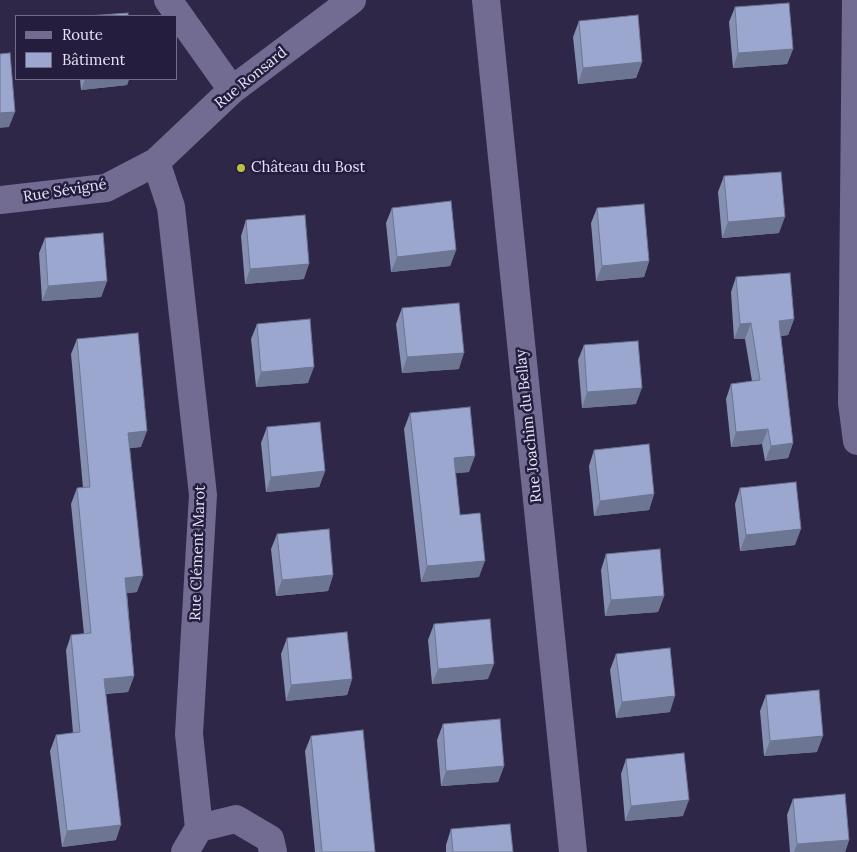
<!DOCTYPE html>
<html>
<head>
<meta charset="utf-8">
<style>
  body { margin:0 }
  #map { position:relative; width:857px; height:852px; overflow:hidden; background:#2e2748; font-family:Lora,serif }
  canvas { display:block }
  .legend { position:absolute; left:15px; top:15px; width:162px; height:65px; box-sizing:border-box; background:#241d3d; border:1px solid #726c88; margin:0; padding:6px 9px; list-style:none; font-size:15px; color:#e6e3f9 }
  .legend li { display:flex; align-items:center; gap:10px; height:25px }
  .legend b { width:25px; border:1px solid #726c88 }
</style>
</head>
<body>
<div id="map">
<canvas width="857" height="852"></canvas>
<ul class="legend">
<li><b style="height:6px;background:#726c92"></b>Route</li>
<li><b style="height:14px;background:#9ba7cf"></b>Bâtiment</li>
</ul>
</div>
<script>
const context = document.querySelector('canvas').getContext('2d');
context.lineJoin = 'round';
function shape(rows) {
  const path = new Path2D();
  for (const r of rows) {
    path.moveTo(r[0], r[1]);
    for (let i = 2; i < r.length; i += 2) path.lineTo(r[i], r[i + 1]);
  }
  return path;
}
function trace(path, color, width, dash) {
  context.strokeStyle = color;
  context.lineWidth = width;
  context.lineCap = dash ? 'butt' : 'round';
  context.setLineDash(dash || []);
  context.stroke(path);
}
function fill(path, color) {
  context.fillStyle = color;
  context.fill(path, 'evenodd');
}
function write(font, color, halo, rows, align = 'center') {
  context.font = font + ' Lora,serif';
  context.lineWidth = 5;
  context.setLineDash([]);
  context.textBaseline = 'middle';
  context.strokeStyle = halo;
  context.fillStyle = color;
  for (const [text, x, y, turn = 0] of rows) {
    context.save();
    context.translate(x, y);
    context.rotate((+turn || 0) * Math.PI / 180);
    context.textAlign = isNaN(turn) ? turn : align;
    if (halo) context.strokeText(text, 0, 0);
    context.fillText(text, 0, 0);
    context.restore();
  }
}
trace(shape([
  [168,0,232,90],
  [486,0,573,852],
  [856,0,852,403,857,441],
  [156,162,171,207,203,495,189,734,199,828],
  [0,200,106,188,156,162,232,90,352,0],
  [185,852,199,828,236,819,270,839,273,852]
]), '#726c92', 28);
fill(shape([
  [735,7,793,49,787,64,733,68,729,22],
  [579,21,642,62,636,78,578,84,573,37],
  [80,79,129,79,127,85,81,90],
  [724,176,779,233,722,238,718,192],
  [392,208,456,250,450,266,391,272,386,223],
  [597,208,649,261,644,277,596,281,591,223],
  [246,220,304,279,245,284,241,236],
  [45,238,107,281,101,297,42,301,39,253],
  [736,277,794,319,788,335,781,336,793,443,788,458,765,461,762,444,731,447,726,399,731,384,752,381,745,339,734,339,731,292],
  [402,308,459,369,402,373,396,324],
  [257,324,308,383,256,387,251,339],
  [77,339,141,447,130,448,137,592,127,593,134,676,128,692,106,694,116,840,62,847,50,751,56,735,73,733,66,650,71,635,84,634,71,504,77,488,83,488,71,354],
  [584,345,636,404,582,408,578,360],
  [410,413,469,472,455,473,460,515,479,577,421,582,404,429],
  [267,427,325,471,319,487,266,492,261,443],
  [594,450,654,494,649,510,594,516,589,466],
  [740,488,795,545,740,551,735,504],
  [277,534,333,575,328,591,276,596,271,549],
  [606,554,664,596,658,612,605,616,601,570],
  [434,624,488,679,432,684,428,640],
  [287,638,352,679,347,695,286,701,281,654],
  [616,654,670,712,616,718,610,670],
  [766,695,817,752,764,756,760,711],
  [443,724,504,766,498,782,441,786,437,740],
  [311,736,375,852,315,852,305,751],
  [626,759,683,816,625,821,621,774],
  [793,799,849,840,845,852,790,852,787,815],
  [451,829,513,852,446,852,446,845]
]), '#8590b2');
fill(shape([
  [793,49,787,64,733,68,738,53],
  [642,62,636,78,578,84,583,68],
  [85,79,129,79,127,85,81,90],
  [15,112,9,127,0,128,0,113],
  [785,217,779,233,722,238,728,222],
  [456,250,450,266,391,272,397,257],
  [649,261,644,277,596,281,602,266],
  [309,264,304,279,245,284,250,269],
  [107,281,101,297,42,301,48,286],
  [794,319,788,335,773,337,779,321],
  [751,323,745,339,734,339,740,324],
  [464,353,459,369,402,373,407,357],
  [314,367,308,383,256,387,261,372],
  [642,388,636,404,582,408,587,392],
  [768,429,762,444,731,447,736,432],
  [147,431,141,447,123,448,128,433],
  [793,443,788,458,765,461,771,446],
  [475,456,469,472,448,474,454,458],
  [325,471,319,487,266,492,271,477],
  [654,494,649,510,594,516,600,501],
  [801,529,795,545,740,551,746,535],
  [485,561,479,577,421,582,427,566],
  [333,575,328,591,276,596,282,580],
  [143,576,137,592,120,594,125,578],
  [664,596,658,612,605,616,611,600],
  [494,664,488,679,432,684,438,669],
  [134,676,128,692,98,694,104,679],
  [352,679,347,695,286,701,291,685],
  [675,696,670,712,616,718,622,702],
  [823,736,817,752,764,756,770,741],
  [504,766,498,782,441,786,446,771],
  [689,800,683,816,625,821,631,806],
  [121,825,116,840,62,847,67,831],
  [849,840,845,852,794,852,797,844]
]), '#6c7591');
const building = shape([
  [789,3,793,49,738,53,735,7,789,3],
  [128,13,128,16,88,16,128,13],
  [638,15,642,62,583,68,579,21,638,15],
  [10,53,15,112,0,113,0,54,10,53],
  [781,172,785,217,728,222,724,176,781,172],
  [451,201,456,250,397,257,392,208,451,201],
  [644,204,649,261,602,266,597,208,644,204],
  [305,215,309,264,250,269,246,220,305,215],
  [103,233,107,281,48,286,45,238,103,233],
  [790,273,794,319,779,321,793,443,771,446,768,429,736,432,731,384,760,380,751,323,740,324,736,277,790,273],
  [459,303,464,353,407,357,402,308,459,303],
  [310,319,314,367,261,372,257,324,310,319],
  [138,333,147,431,128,433,143,576,125,578,134,676,104,679,121,825,67,831,56,735,80,732,71,635,91,633,77,488,90,487,77,339,138,333],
  [638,341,642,388,587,392,584,345,638,341],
  [470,407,475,456,454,458,460,515,480,513,485,561,427,566,410,413,470,407],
  [320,422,325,471,271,477,267,427,320,422],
  [649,444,654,494,600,501,594,450,649,444],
  [796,482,801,529,746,535,740,488,796,482],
  [329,529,333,575,282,580,277,534,329,529],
  [660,549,664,596,611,600,606,554,660,549],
  [490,619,494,664,438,669,434,624,490,619],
  [347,632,352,679,291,685,287,638,347,632],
  [670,648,675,696,622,702,616,654,670,648],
  [819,690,823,736,770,741,766,695,819,690],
  [500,719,504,766,446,771,443,724,500,719],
  [363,730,375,852,322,852,311,736,363,730],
  [684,753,689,800,631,806,626,759,684,753],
  [845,794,849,840,797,844,793,799,845,794],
  [510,824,513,852,453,852,451,829,510,824]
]);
fill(building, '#9ba7cf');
trace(building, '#6c7591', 1);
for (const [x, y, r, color] of [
  [241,168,5,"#bbc045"]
]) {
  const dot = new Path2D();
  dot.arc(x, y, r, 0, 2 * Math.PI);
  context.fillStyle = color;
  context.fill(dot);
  trace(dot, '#241d3d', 2);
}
write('15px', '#e6e3f9', '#241d3d', [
  ["Rue Ronsard",251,78,-39],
  ["Rue Sévigné",65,191,-9],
  ["Rue Joachim du Bellay",529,426,-96],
  ["Rue Clément Marot",198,553,-88]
]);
write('15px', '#e6e3f9', '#241d3d', [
  ["Château du Bost",251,168]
], 'left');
</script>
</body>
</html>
